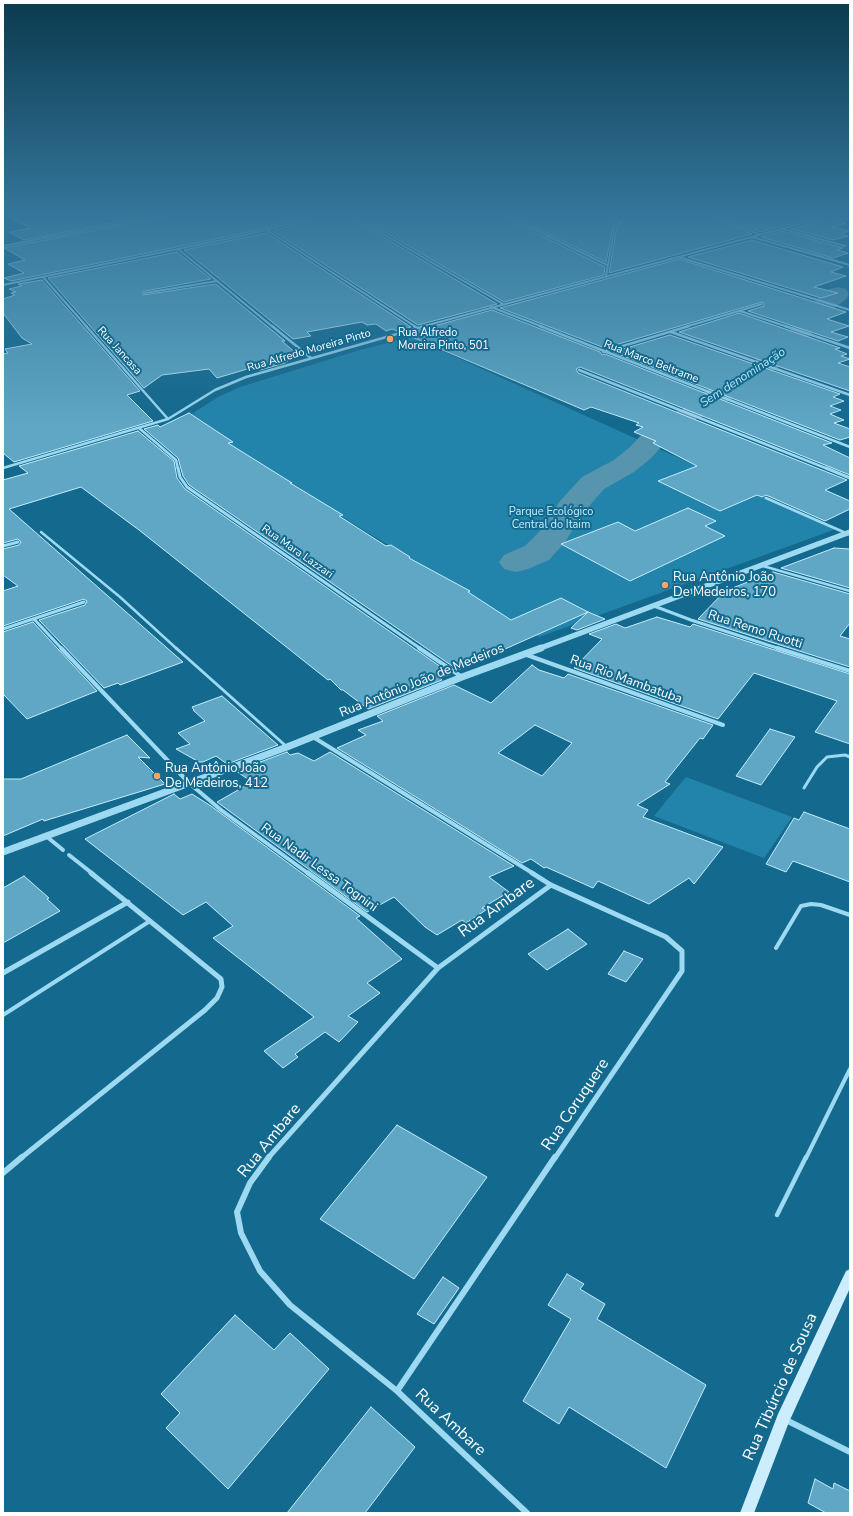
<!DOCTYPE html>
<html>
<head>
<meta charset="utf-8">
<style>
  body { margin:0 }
  #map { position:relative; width:853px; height:1516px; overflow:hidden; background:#146a8e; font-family:"Nunito Sans",sans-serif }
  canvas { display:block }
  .frame { position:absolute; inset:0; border:4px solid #fff; pointer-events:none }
</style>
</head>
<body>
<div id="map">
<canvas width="853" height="1516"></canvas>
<div class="frame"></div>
</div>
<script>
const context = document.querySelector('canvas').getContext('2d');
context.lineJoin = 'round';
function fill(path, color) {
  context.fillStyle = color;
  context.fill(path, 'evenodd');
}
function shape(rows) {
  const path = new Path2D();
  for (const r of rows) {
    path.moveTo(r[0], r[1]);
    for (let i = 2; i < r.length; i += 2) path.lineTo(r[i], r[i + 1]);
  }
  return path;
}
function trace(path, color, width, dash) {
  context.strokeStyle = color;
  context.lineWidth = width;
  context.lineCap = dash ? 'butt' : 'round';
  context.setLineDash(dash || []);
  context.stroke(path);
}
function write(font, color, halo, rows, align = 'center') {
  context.font = font + ' "Nunito Sans",sans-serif';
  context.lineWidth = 4;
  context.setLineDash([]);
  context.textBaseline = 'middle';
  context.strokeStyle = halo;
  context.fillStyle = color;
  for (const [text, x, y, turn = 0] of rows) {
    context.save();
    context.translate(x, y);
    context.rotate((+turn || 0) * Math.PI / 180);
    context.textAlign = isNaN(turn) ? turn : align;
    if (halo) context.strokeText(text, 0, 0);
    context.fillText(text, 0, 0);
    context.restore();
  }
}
fill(shape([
  [411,337,836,529,539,637,185,421,190,415,218,397,240,387,360,350],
  [686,777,792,817,764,858,654,816]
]), '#2384ab');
fill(shape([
  [838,287,846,289,849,294,846,299,822,318,797,355,705,416,697,418,693,424,668,440,650,459,634,472,604,489,584,512,565,542,549,560,528,569,516,572,504,569,499,562,504,555,525,546,542,529,560,501,582,477,614,460,630,447,648,428,673,412,682,410,685,404,779,345,806,308,830,289,838,287]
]), '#5795ae');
const building = shape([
  [3,214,158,214,24,240,9,232,30,228,3,214],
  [172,214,313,214,266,228,235,235,11,281,4,278,24,273,8,264,25,260,4,248,170,216,172,214],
  [323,214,347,214,348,216,497,304,418,325,273,231,322,216,323,214],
  [354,214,501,214,502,216,605,267,604,275,504,302,354,214],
  [508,214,602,214,603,216,616,222,613,226,606,262,508,214],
  [630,214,711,214,712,216,752,234,609,273,617,227,630,214],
  [719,214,827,214,760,232,719,214],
  [829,219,846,223,832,227,849,231,841,234,848,236,833,240,791,229,829,219],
  [782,231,843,248,837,250,848,253,833,258,761,237,782,231],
  [267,233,411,327,397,331,392,329,386,331,376,324,367,325,362,322,307,332,311,336,293,339,184,250,267,233],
  [752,240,843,267,831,272,846,276,814,287,838,293,821,298,688,257,752,240],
  [177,252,211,279,145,291,143,292,143,295,216,284,285,341,282,341,297,354,285,363,260,370,254,367,217,378,209,369,162,375,144,388,48,278,177,252],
  [679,259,846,312,827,319,849,326,831,332,848,337,838,341,748,311,764,306,764,303,762,302,605,348,500,308,679,259],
  [42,280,140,391,127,395,153,421,14,462,3,453,3,354,8,353,5,349,32,344,22,338,3,313,3,299,15,295,11,293,16,292,9,289,22,286,18,284,42,280],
  [492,310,600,352,602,355,605,354,832,443,823,445,850,458,850,475,580,367,576,369,578,373,847,480,825,490,850,501,850,509,825,521,766,495,762,497,757,495,720,511,658,481,697,466,653,443,656,441,634,432,643,427,636,425,639,423,591,407,584,410,405,334,492,310],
  [739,313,840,348,835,349,847,354,841,356,850,359,838,363,850,367,850,391,679,332,739,313],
  [670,335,840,394,833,397,844,401,830,406,841,410,830,414,844,420,834,423,850,429,850,437,840,440,613,352,670,335],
  [189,413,233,442,228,443,292,483,290,483,343,515,339,516,386,546,391,545,410,557,409,558,470,591,468,592,511,620,561,598,588,612,458,670,189,485,183,476,178,458,144,429,158,425,160,427,189,413],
  [138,431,174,461,177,478,185,489,451,674,440,678,442,680,368,709,343,690,341,690,330,679,328,680,139,530,81,487,9,509,183,662,120,685,118,683,104,688,39,620,85,605,87,601,84,599,3,626,3,591,18,586,3,575,3,549,19,545,21,542,18,539,3,543,3,480,28,473,19,466,138,431],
  [688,508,716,521,705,526,725,536,630,581,561,544,618,522,635,531,688,508],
  [834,548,850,549,850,588,781,568,834,548],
  [773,572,850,594,850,623,840,636,850,639,850,667,698,619,725,591,773,572],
  [588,612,605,619,577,630,571,628,588,612],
  [657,617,690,627,693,624,850,674,850,744,815,732,837,701,754,673,718,719,574,668,602,639,589,634,616,624,625,628,657,617],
  [33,622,97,691,27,719,3,694,3,632,33,622],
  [532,665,539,670,564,678,568,674,713,725,703,739,700,738,665,782,670,784,637,805,648,810,643,817,723,847,694,884,689,878,649,904,598,881,593,888,546,867,544,868,531,859,522,863,337,748,366,735,358,730,383,721,377,716,454,685,491,703,532,665],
  [535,725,572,743,542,776,498,753,535,725],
  [222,696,278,745,227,764,216,756,203,762,199,762,176,749,190,744,178,733,205,721,193,710,194,710,192,707,222,696],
  [770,729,795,737,761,785,736,776,770,729],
  [127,735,150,758,138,757,165,784,44,821,43,819,3,836,3,779,21,779,127,735],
  [287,752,290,755,298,753,314,761,330,752,514,866,489,877,509,892,482,908,486,910,466,923,462,920,437,935,425,927,394,897,367,912,217,802,252,782,236,771,287,752],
  [174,794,180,799,192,794,211,806,360,916,356,918,402,959,367,983,380,993,348,1016,358,1022,339,1042,325,1032,295,1054,298,1057,283,1068,264,1051,314,1017,213,938,233,926,206,902,183,915,85,839,174,794],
  [804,812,850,829,850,882,793,861,786,872,766,864,794,818,799,820,804,812],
  [24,876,49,898,47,899,60,911,3,943,3,888,24,876],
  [568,929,587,944,547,970,528,954,568,929],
  [624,951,643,959,626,982,608,974,624,951],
  [397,1125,487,1177,414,1279,320,1219,397,1125],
  [567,1274,584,1284,580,1289,605,1304,597,1319,706,1385,666,1468,569,1407,559,1424,523,1401,571,1319,548,1305,567,1274],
  [443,1277,459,1288,434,1324,417,1314,443,1277],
  [235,1315,274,1350,290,1333,329,1369,228,1489,166,1428,180,1413,161,1394,235,1315],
  [371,1407,415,1447,365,1513,287,1513,371,1407],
  [815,1479,833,1489,834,1483,850,1491,850,1513,826,1513,808,1503,815,1479]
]);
fill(building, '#5fa7c4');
trace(building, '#c4ecfc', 1);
trace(shape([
  [53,214,61,221]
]), '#9dd9f1', 1, [1, 1.5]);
trace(shape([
  [41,532,120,597,177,649],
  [763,566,850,591]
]), '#9dd9f1', 2.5);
trace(shape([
  [176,648,287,747],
  [804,788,817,767,827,757,845,755,850,757]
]), '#9dd9f1', 3);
trace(shape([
  [776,948,801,906,811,904,821,905,850,915],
  [3,1015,150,921],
  [806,1158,850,1069]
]), '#9dd9f1', 4);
trace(shape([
  [777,1215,806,1157]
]), '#9dd9f1', 4.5);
trace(shape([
  [349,214,503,304],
  [503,214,607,265],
  [604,214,619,221],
  [713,214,760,235],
  [829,216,850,221],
  [783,229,845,246],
  [267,230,416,327],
  [752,237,850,265],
  [3,246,170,214],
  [178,249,273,327],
  [679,257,850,310],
  [606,276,615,226,628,214],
  [43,277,87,327],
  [3,285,236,237,267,230,321,214],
  [145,293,217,281],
  [491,307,543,327],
  [740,311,788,327],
  [421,327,836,214],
  [685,327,762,304]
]), '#9dd9f1', 2);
trace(shape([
  [86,326,168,419],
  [272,326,311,358],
  [414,326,417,328],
  [540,326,850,447],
  [785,326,850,348],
  [671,332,850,395],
  [603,352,689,326],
  [579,370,828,469],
  [139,428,176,460,178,469],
  [3,468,168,419,215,390,246,377,425,326]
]), '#9dd9f1', 2.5);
trace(shape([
  [178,468,180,477,187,487,421,649],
  [826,468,850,478],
  [766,498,848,534],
  [3,546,18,542],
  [654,606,691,620,780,649],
  [34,619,62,649],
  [3,629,84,602]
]), '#9dd9f1', 3);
trace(shape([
  [61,648,189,783,221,810,309,874],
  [419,648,462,677],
  [777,648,850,671],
  [524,654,723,725],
  [313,737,534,874],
  [46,836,63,850],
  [69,855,93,874]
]), '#9dd9f1', 4);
trace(shape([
  [308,873,438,968],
  [532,873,551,885,666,937,682,951,682,971,555,1158],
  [3,973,128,902],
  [21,1158,205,1010,217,998,222,987,221,979,91,873],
  [268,1158,438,968,551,885]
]), '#9dd9f1', 5);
trace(shape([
  [269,1157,250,1183,237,1212,241,1233,260,1271,290,1305,397,1391,527,1513],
  [3,1173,22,1157],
  [397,1391,555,1157],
  [786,1420,850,1452]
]), '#9dd9f1', 6);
trace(shape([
  [538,649,850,532]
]), '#9dd9f1', 5.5);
trace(shape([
  [3,852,287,747,462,677,541,648]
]), '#9dd9f1', 7);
fill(shape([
  [850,1269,850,1288,789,1422,754,1513,740,1513,778,1414,846,1271,850,1269]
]), '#ccedfb');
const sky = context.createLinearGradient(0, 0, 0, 426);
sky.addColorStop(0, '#0b3a4e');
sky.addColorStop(0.5, '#34769b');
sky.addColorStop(1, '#34769b00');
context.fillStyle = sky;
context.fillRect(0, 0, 853, 426);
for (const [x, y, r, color] of [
  [390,339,4,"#ffa55d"],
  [665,585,4,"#ffa55d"],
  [157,776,4,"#ffa55d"]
]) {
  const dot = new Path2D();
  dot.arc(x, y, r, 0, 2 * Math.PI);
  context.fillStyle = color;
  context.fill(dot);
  trace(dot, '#146a8e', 1.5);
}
write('11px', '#fff', '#146a8e', [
  ["Rua Alfredo",398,333],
  ["Moreira Pinto, 501",398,346]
], 'left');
write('11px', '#fff', '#146a8e', [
  ["Rua Jancasa",119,351,48],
  ["Rua Alfredo Moreira Pinto",309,351,-16],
  ["Rua Marco Beltrame",651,362,21],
  ["Rua Mara Lazzari",297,552,35]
]);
write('11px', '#c4ecfc', '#146a8e', [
  ["Parque Ecológico",551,512],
  ["Central do Itaim",551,525]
]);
write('italic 12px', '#b6e6f9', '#146a8e', [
  ["Sem denominação",743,378,-33]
]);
write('13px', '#fff', '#146a8e', [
  ["Rua Antônio João",673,578],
  ["De Medeiros, 170",673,593],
  ["Rua Antônio João",165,769],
  ["De Medeiros, 412",165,784]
], 'left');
write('13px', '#fff', '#146a8e', [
  ["Rua Remo Ruotti",755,630,18],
  ["Rua Rio Mambatuba",626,680,20],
  ["Rua Antônio João de Medeiros",422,681,-22],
  ["Rua Nadir Lessa Tognini",319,868,36]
]);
write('16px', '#fff', '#146a8e', [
  ["Rua Ambare",497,908,-36],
  ["Rua Coruquere",576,1105,-56],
  ["Rua Ambare",270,1141,-51],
  ["Rua Tibúrcio de Sousa",781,1387,-66],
  ["Rua Ambare",450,1423,43]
]);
</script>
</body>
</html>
